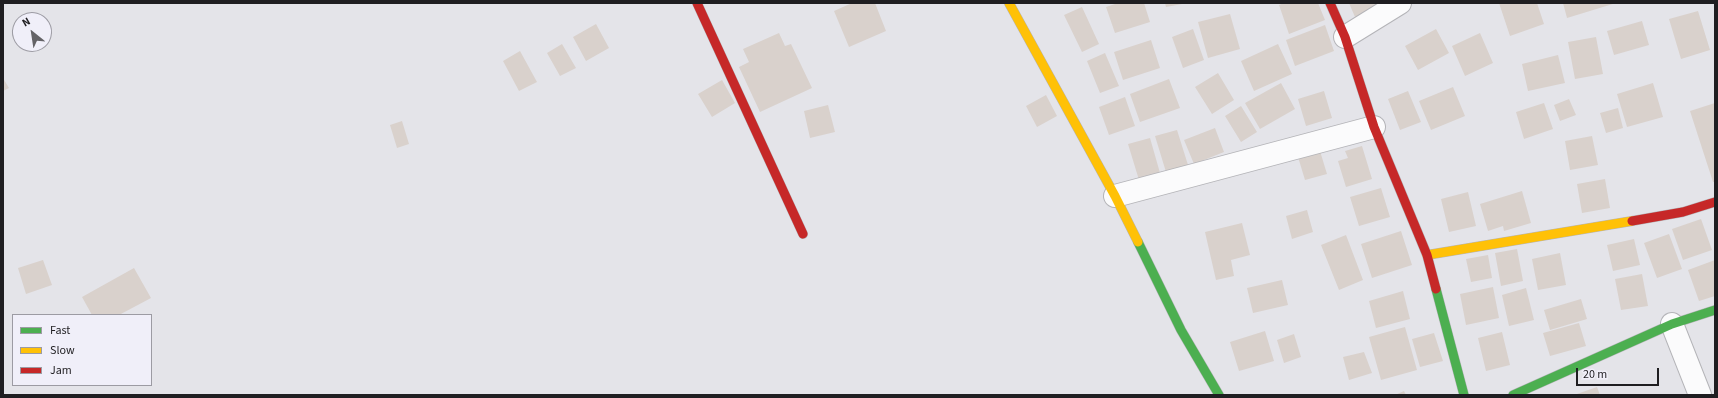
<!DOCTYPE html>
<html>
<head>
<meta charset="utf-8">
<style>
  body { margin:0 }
  #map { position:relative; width:1718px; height:398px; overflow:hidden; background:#e4e4e9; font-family:"Source Sans 3",sans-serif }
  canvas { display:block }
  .frame { position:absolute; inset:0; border:4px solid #1f1e21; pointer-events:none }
  .legend { position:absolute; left:12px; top:314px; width:140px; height:72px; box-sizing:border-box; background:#f0eff9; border:1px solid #9c9ba3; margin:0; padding:5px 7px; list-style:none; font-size:12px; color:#1f1e21 }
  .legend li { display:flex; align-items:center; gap:8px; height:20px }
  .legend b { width:20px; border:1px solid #9c9ba3 }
  .north { position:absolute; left:12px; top:12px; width:40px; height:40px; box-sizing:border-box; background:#f0eff9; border:1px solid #9c9ba3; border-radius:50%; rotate:330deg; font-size:11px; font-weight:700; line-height:16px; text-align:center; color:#1f1e21 }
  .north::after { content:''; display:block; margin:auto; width:14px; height:18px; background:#646367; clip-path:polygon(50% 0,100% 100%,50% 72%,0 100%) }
  .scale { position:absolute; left:1576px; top:368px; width:83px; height:18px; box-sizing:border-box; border:2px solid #1f1e21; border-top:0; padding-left:5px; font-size:12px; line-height:14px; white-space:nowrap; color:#1f1e21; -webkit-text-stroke:3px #f0eff9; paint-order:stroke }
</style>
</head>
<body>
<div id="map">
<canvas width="1718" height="398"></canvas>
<div class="frame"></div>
<ul class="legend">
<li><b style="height:5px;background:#4caf50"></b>Fast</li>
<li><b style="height:5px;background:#ffc107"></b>Slow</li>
<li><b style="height:5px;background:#c62828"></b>Jam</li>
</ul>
<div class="north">N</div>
<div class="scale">20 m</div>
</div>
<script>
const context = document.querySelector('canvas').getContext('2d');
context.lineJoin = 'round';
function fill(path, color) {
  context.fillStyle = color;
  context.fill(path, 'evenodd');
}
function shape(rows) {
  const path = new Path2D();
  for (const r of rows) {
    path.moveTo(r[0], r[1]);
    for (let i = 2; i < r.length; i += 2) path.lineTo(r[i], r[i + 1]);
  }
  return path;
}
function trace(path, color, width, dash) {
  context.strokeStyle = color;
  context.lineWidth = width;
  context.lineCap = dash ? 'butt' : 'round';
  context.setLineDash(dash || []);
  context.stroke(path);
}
fill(shape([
  [852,3,875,3,886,31,849,47,834,11],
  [1118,3,1144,3,1150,22,1115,33,1106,7],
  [1165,3,1182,3,1182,4,1166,7],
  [1284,3,1318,3,1325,20,1289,34,1279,5],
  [1349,3,1388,3,1355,17],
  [1499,3,1537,3,1544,24,1510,36],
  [1563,3,1616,3,1567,18],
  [1082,7,1099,44,1082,52,1064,15],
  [1698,11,1710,50,1681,59,1669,19],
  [1230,14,1240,49,1208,58,1198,22],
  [1642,21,1649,45,1614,55,1607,31],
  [596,24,609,48,586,61,573,37],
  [1325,25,1334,51,1295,66,1286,40],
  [1193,29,1204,60,1183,68,1172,37],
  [1436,29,1449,53,1418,70,1405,46],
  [779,33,785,46,791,44,812,88,760,112,739,67,749,62,743,49],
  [1480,33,1493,63,1465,76,1452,46],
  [1596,37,1603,74,1575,79,1568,42],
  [1151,40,1160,68,1123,80,1114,52],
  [562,44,576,68,560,76,547,53],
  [1278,44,1292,74,1254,91,1241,61],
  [520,51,537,82,519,91,503,61],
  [1105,53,1119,86,1100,93,1087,61],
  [1558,55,1565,83,1528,91,1522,64],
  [1218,73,1234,100,1212,114,1195,87],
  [3,78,9,88,3,91],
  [1169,79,1180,108,1140,122,1130,94],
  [722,80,735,103,712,117,698,94],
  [1281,83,1295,109,1260,129,1245,103],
  [1653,83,1663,117,1627,127,1617,94],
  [1453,87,1465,116,1431,130,1419,101],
  [1324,91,1332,118,1306,126,1298,99],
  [1408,91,1421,122,1400,130,1388,99],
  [1046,95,1057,116,1037,127,1026,106],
  [1125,97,1135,126,1109,135,1099,107],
  [1569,99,1576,115,1560,121,1554,105],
  [1544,103,1553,129,1524,139,1516,112],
  [1715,103,1715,182,1713,182,1690,111],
  [828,105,835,132,810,138,804,111],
  [1241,106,1257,132,1241,142,1225,116],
  [1618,108,1623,128,1606,133,1600,113],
  [402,121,409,144,397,148,390,125],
  [1215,128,1224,152,1194,164,1184,140],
  [1177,130,1188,165,1166,172,1155,136],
  [1592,136,1598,165,1570,170,1565,141],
  [1150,138,1160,173,1139,180,1128,144],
  [1362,146,1372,179,1346,187,1338,161,1348,158,1345,151],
  [1320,151,1327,174,1305,180,1298,157],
  [1605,179,1610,208,1582,213,1577,184],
  [1381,188,1390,217,1359,226,1350,197],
  [1522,191,1531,223,1504,231,1503,226,1488,231,1480,204],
  [1468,192,1476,226,1449,232,1441,199],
  [1307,210,1313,232,1292,239,1286,216],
  [1701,219,1712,250,1683,260,1672,229],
  [1242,223,1250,255,1231,260,1234,276,1216,280,1205,232],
  [1401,231,1412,265,1372,278,1361,244],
  [1669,234,1682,269,1657,278,1644,243],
  [1346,235,1363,280,1339,290,1321,245],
  [1634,239,1640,265,1613,271,1607,245],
  [1517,249,1523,281,1501,286,1495,253],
  [1560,253,1566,285,1538,290,1532,259],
  [1488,255,1492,278,1471,282,1466,259],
  [43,260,52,285,26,294,18,268],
  [1715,260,1715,296,1699,301,1688,270],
  [134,268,151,298,119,315,92,315,82,297],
  [1642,274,1648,306,1621,310,1615,279],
  [1282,280,1288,305,1253,313,1247,288],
  [1493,287,1499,318,1466,325,1460,294],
  [1526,288,1534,320,1509,326,1502,295],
  [1403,291,1410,319,1376,328,1369,301],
  [1581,299,1587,319,1550,330,1544,310],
  [1579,323,1586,346,1550,356,1543,333],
  [1405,327,1417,370,1381,380,1369,337],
  [1265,331,1274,361,1239,371,1230,342],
  [1502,332,1510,365,1486,371,1478,338],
  [1434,333,1443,361,1420,367,1412,339],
  [1294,334,1301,357,1284,363,1277,340],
  [1364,352,1372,373,1349,380,1343,357],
  [1597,387,1600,395,1574,395],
  [1404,391,1406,395,1395,395]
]), '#d9d1cc');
const street = shape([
  [1345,37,1400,3],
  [1115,196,1374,127],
  [1672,324,1700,395]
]);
const fast = shape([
  [1138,242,1181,330,1219,395],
  [1436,289,1464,395],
  [1513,395,1672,324,1715,310]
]);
const slow = shape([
  [1009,3,1115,196,1138,242],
  [1427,255,1632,221]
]);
const jam = shape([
  [697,3,803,234],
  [1330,3,1345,37,1374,127,1427,255,1436,289],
  [1632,221,1683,212,1715,202]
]);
trace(street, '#b4b4b8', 24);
trace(fast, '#b4b4b8', 10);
trace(slow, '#b4b4b8', 10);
trace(jam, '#b4b4b8', 10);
trace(street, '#fbfbfc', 22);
trace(fast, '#4caf50', 9);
trace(slow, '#ffc107', 9);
trace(jam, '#c62828', 9);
</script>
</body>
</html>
